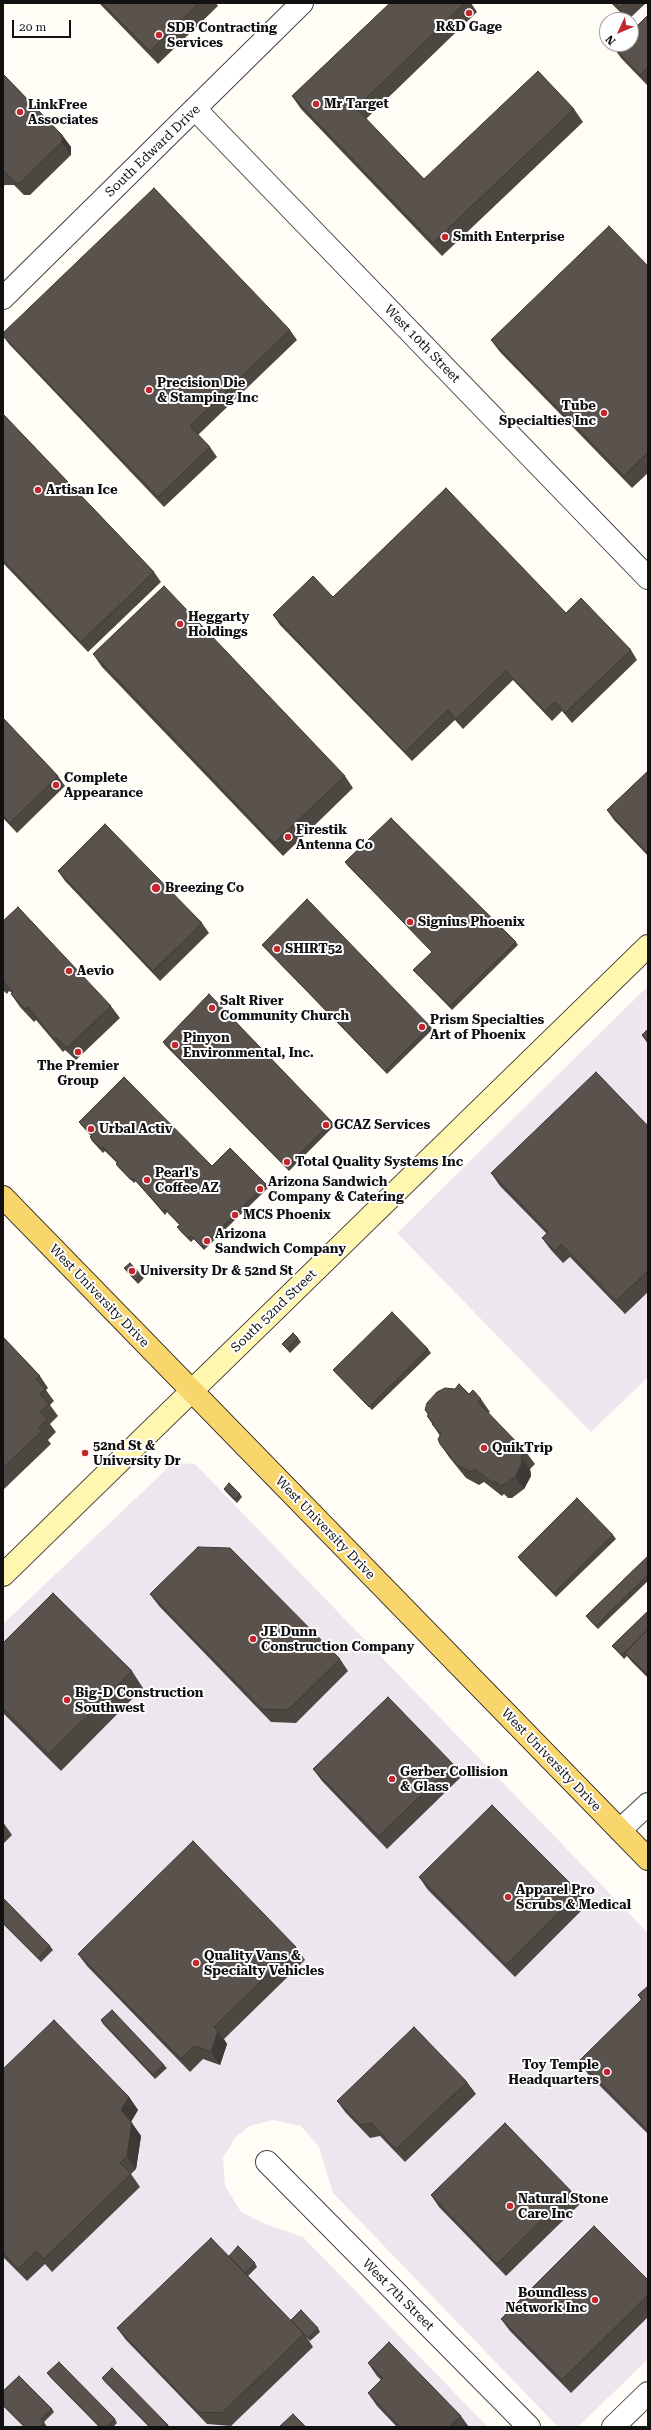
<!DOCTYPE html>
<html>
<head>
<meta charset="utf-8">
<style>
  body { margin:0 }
  #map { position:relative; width:651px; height:2430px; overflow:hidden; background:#fffdf5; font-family:"Roboto Serif",serif }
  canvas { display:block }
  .frame { position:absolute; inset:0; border:4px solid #111; pointer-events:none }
  .north { position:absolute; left:599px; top:12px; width:40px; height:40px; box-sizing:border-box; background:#fff; border:1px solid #a0a0a0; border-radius:50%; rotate:226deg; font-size:11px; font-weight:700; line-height:16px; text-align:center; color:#111 }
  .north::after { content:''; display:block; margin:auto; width:14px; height:18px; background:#c4262e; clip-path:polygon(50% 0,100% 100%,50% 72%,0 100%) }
  .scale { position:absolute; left:12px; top:20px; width:59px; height:18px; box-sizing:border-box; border:2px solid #111; border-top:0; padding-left:5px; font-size:12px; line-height:14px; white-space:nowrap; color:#111; -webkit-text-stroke:3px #fff; paint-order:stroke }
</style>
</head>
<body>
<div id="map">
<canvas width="651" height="2430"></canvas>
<div class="frame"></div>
<div class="north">N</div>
<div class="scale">20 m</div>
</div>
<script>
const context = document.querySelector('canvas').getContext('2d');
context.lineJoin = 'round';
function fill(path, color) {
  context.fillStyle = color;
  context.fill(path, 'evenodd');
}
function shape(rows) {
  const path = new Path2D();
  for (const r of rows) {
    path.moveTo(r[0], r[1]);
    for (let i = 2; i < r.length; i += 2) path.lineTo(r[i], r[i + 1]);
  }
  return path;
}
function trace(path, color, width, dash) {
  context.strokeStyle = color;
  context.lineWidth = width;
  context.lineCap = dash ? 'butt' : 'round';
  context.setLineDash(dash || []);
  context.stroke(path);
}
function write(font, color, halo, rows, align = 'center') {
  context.font = font + ' "Roboto Serif",serif';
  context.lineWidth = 4;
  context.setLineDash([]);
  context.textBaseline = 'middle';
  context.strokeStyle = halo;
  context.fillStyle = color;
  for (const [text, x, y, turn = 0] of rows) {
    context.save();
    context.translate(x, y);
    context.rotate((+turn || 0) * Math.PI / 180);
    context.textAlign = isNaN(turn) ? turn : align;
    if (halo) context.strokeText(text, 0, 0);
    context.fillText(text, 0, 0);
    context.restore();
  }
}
fill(shape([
  [648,986,648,1377,591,1432,397,1233],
  [173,1463,195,1464,648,1933,648,2359,578,2427,558,2427,333,2193,319,2147,301,2126,273,2120,249,2126,235,2138,223,2158,225,2186,241,2212,265,2224,303,2237,488,2427,3,2427,3,1624]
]), '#eee6ef');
const street = shape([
  [196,110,648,578],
  [3,298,302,3],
  [620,1830,648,1804],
  [267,2162,529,2427],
  [613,2427,648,2393]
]);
const secondary = shape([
  [3,1575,648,946]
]);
const primary = shape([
  [3,1197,648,1859]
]);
trace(street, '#444', 24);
trace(secondary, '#333', 24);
trace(primary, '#222', 24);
trace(street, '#fff', 22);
trace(secondary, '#fff6b0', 22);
trace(primary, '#f9d66b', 22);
fill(shape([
  [99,3,216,3,218,6,158,64],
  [390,3,471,3,477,12,366,119,424,179,574,109,583,122,442,256,301,109,292,96],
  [611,3,646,3,628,20],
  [648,15,648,83,647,85,621,58,614,48],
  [3,74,62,135,71,147,71,155,30,195,24,195,14,185,5,185,3,187],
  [648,266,648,473,632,488,500,352,491,340],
  [290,330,297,340,198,435,210,447,217,457,164,507,9,344,3,336,3,333],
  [3,414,154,572,161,582,88,652,3,563],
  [333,597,566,613,631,650,637,660,572,723,562,711,552,721,513,680,463,729,455,720,412,761,280,625,273,615],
  [93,654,345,776,353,788,283,856,102,667],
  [3,718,58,776,65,786,17,833,3,818],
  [648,771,648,856,614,820,607,810],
  [345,862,516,942,518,945,452,1010,416,973,413,970,432,952,347,865],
  [58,871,202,923,209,933,160,981,65,881],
  [3,921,111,1006,120,1018,76,1060,65,1050,63,1052,36,1020,34,1022,20,1007,11,994,12,993,9,991,7,994,3,990],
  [262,945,430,1026,433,1029,387,1074,265,948],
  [648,1029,648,1044,642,1035],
  [163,1042,332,1122,335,1125,289,1171,165,1045],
  [79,1122,266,1184,268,1188,204,1250,194,1239,191,1242,180,1231,177,1227,180,1225,167,1212,165,1215,136,1181,134,1183,118,1167,116,1164,117,1163,105,1151,103,1153,92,1141,90,1137,91,1136,81,1125],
  [648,1126,648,1292,625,1314,570,1257,563,1263,551,1250,542,1238,547,1234,500,1186,491,1173],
  [124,1268,141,1275,144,1278,138,1284],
  [3,1337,40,1376,48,1388,46,1390,54,1401,50,1405,58,1416,50,1424,56,1432,48,1440,51,1444,3,1490],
  [298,1338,301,1342,290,1353,282,1344],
  [428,1349,431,1353,372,1410,336,1373,333,1370],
  [469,1394,481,1399,490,1412,488,1413,526,1452,535,1464,530,1469,531,1476,524,1489,512,1498,508,1498,504,1494,502,1496,484,1482,479,1485,466,1478,449,1457,440,1444,440,1436,427,1416,428,1415,425,1410],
  [224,1489,240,1494,242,1497,237,1503,226,1492],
  [613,1535,616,1539,556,1597,520,1560,518,1557],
  [648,1556,648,1581,598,1629,589,1620,586,1616],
  [150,1594,340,1659,348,1671,296,1723,271,1722,159,1606],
  [648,1611,648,1678,632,1662,627,1656,624,1659,615,1649,612,1646],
  [3,1643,132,1671,143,1688,61,1771,3,1713],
  [453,1764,461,1777,387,1849,322,1781,313,1769],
  [3,1822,12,1835,3,1844],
  [419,1877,579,1892,587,1905,515,1977,428,1890],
  [3,1898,50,1946,53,1950,41,1962,3,1924],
  [296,1947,305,1960,224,2039,227,2044,220,2065,203,2059,190,2072,87,1966,78,1954],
  [648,1986,648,2134,588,2074,579,2061,641,2000,638,1995],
  [101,2020,164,2065,167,2068,155,2079,103,2024],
  [3,2069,129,2097,138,2110,131,2122,141,2136,136,2169,131,2174,140,2187,52,2272,45,2264,27,2281,3,2257],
  [467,2082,476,2094,405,2162,380,2136,370,2138,346,2113,337,2101],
  [571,2191,580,2204,506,2276,439,2207,431,2195],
  [229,2256,255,2263,257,2267,248,2276,293,2323,318,2328,320,2332,310,2341,306,2336,313,2347,231,2426,207,2424,126,2340,117,2328],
  [648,2280,648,2317,571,2393,510,2331,501,2319],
  [368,2363,461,2416,469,2427,397,2427,377,2406,368,2393,381,2380,377,2376],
  [47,2373,115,2419,117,2423,113,2427,99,2427,50,2377],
  [102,2378,168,2425,170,2427,149,2427,104,2381],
  [3,2391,52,2409,54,2412,44,2422,47,2427,24,2427,3,2406]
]), '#4d4742');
fill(shape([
  [62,135,71,147,71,155,62,142],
  [521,1457,530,1469,531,1476,524,1489,515,1477],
  [218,2031,227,2044,220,2065,211,2052],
  [129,2097,138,2110,130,2123,121,2110],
  [132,2123,141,2136,136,2169,127,2156]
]), '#3f3936');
const building = shape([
  [102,3,199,3,150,51,102,3],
  [390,3,465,3,356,108,424,179,538,71,574,109,433,243,292,96,390,3],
  [615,3,624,3,619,8,615,3],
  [648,15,648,67,640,75,614,48,618,44,631,44,631,32,648,15],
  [3,74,62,135,62,142,21,182,16,183,5,172,3,172,3,74],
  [154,188,290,330,190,426,210,447,158,497,3,336,3,333,154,188],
  [609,226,648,266,648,452,624,476,491,340,609,226],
  [3,414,154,572,81,642,3,560,3,414],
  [446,488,566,613,581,598,631,650,565,713,555,702,545,711,506,671,456,719,448,710,405,752,273,615,313,576,333,597,446,488],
  [164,586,345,776,274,843,93,654,164,586],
  [3,718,58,776,10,823,3,816,3,718],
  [648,771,648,854,607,810,648,771],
  [391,818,516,942,450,1006,413,970,432,952,345,862,391,818],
  [105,824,202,923,153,971,58,871,105,824],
  [307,899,430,1026,385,1071,262,945,307,899],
  [18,907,111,1006,67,1048,56,1037,54,1039,28,1007,25,1009,11,994,13,992,3,981,3,921,18,907],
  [209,994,332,1122,286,1167,163,1042,209,994],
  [648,1029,648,1042,642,1035,648,1029],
  [596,1072,648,1126,648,1271,616,1301,561,1244,555,1251,542,1238,548,1232,491,1173,596,1072],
  [124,1077,212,1166,230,1148,266,1184,202,1247,191,1236,188,1238,177,1227,180,1225,165,1209,163,1211,133,1178,131,1180,116,1164,118,1162,103,1147,101,1149,90,1137,92,1135,79,1122,124,1077],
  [130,1263,141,1275,135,1280,124,1268,130,1263],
  [392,1312,428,1349,369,1407,333,1370,392,1312],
  [293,1333,298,1338,287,1349,282,1344,293,1333],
  [3,1337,40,1376,36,1379,45,1389,40,1394,49,1404,40,1412,47,1419,39,1427,42,1431,3,1468,3,1337],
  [459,1384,469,1394,473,1390,481,1399,478,1402,526,1452,521,1457,522,1463,515,1477,503,1485,500,1486,495,1481,493,1483,475,1469,470,1472,457,1465,440,1444,438,1439,441,1434,432,1424,434,1423,427,1416,429,1414,425,1410,427,1403,437,1392,445,1388,455,1389,459,1384],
  [229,1483,240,1494,235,1499,224,1489,229,1483],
  [577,1498,613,1535,554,1593,518,1557,577,1498],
  [198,1547,230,1548,340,1659,288,1710,262,1709,150,1594,198,1547],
  [648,1556,648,1575,596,1626,586,1616,648,1556],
  [53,1593,132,1671,49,1754,3,1708,3,1643,53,1593],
  [648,1611,648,1629,622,1655,612,1646,648,1611],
  [648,1629,648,1675,625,1653,648,1629],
  [388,1697,453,1764,379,1836,313,1769,388,1697],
  [492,1805,579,1892,506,1965,419,1877,492,1805],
  [193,1841,296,1947,214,2027,218,2031,211,2052,194,2046,181,2059,78,1954,193,1841],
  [3,1898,50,1946,38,1958,3,1923,3,1898],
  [648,1986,648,2131,579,2061,642,1999,638,1995,648,1986],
  [112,2010,164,2065,153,2075,101,2020,112,2010],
  [54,2020,129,2097,121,2110,132,2123,127,2156,120,2163,131,2174,44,2259,36,2251,18,2269,3,2253,3,2069,54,2020],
  [414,2027,467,2082,396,2149,371,2123,361,2125,337,2101,414,2027],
  [505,2123,571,2191,497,2264,431,2195,505,2123],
  [594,2226,648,2280,648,2295,562,2380,501,2319,594,2226],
  [211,2238,304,2334,222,2413,198,2412,117,2328,211,2238],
  [238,2246,255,2263,245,2273,229,2256,238,2246],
  [301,2310,318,2328,308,2338,291,2320,301,2310],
  [389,2342,461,2416,449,2427,400,2427,368,2393,383,2378,368,2363,389,2342],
  [59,2362,115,2419,107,2427,100,2427,47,2373,59,2362],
  [112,2368,168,2425,166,2427,150,2427,102,2378,112,2368],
  [19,2376,52,2409,41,2419,44,2423,41,2427,25,2427,3,2405,3,2391,19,2376],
  [293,2414,306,2427,279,2427,293,2414]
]);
fill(building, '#5a524d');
trace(building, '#3f3936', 1);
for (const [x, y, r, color] of [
  [469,13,4,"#c4262e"],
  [159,35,4,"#c4262e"],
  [316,104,4,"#c4262e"],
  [20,112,4,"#c4262e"],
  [445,237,4,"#c4262e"],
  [149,390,4,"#c4262e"],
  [604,413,4,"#c4262e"],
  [38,490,4,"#c4262e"],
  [180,624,4,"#c4262e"],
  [56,785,4,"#c4262e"],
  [288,837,4,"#c4262e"],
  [156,888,5,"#c4262e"],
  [410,922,4,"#c4262e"],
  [277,949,4,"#c4262e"],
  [69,971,4,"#c4262e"],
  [212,1008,4,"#c4262e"],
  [422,1027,4,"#c4262e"],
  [175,1045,4,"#c4262e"],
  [78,1052,4,"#c4262e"],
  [326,1125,4,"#c4262e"],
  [91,1129,4,"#c4262e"],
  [287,1162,4,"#c4262e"],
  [147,1180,4,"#c4262e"],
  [260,1189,4,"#c4262e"],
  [235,1215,4,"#c4262e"],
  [207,1241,4,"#c4262e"],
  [132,1271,4,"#c4262e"],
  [484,1448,4,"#c4262e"],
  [85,1453,4,"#c4262e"],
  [253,1639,4,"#c4262e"],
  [67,1700,4,"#c4262e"],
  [392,1779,4,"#c4262e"],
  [508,1897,4,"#c4262e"],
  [196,1963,4,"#c4262e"],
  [607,2072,4,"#c4262e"],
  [510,2206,4,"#c4262e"],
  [595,2300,4,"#c4262e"]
]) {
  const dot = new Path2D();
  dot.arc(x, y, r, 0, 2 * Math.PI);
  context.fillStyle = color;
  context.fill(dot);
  trace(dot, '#fff', 1.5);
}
write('bold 13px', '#111', '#fff', [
  ["R&D Gage",469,27,"center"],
  ["SDB Contracting",167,28],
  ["Services",167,43],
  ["Mr Target",324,104],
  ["LinkFree",28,105],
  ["Associates",28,120],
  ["Smith Enterprise",453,237],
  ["Precision Die",157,383],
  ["& Stamping Inc",157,398],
  ["Tube",596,406,"right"],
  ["Specialties Inc",596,421,"right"],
  ["Artisan Ice",46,490],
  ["Heggarty",188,617],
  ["Holdings",188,632],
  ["Complete",64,778],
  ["Appearance",64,793],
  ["Firestik",296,830],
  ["Antenna Co",296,845],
  ["Breezing Co",165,888],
  ["Signius Phoenix",418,922],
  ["SHIRT52",285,949],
  ["Aevio",77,971],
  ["Salt River",220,1001],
  ["Community Church",220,1016],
  ["Prism Specialties",430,1020],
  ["Art of Phoenix",430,1035],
  ["Pinyon",183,1038],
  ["Environmental, Inc.",183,1053],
  ["The Premier",78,1066,"center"],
  ["Group",78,1081,"center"],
  ["GCAZ Services",334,1125],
  ["Urbal Activ",99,1129],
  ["Total Quality Systems Inc",295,1162],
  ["Pearl's",155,1173],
  ["Coffee AZ",155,1188],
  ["Arizona Sandwich",268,1182],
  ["Company & Catering",268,1197],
  ["MCS Phoenix",243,1215],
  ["Arizona",215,1234],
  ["Sandwich Company",215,1249],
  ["University Dr & 52nd St",140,1271],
  ["52nd St &",93,1446],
  ["University Dr",93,1461],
  ["QuikTrip",492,1448],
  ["JE Dunn",261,1632],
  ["Construction Company",261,1647],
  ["Big-D Construction",75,1693],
  ["Southwest",75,1708],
  ["Gerber Collision",400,1772],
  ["& Glass",400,1787],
  ["Apparel Pro",516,1890],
  ["Scrubs & Medical",516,1905],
  ["Quality Vans &",204,1956],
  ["Specialty Vehicles",204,1971],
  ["Toy Temple",599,2065,"right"],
  ["Headquarters",599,2080,"right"],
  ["Natural Stone",518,2199],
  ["Care Inc",518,2214],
  ["Boundless",587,2293,"right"],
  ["Network Inc",587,2308,"right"]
], 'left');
write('13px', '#111', '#fff', [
  ["South Edward Drive",153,151,-44],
  ["West 10th Street",422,344,46],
  ["West University Drive",99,1296,46],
  ["South 52nd Street",274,1311,-44],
  ["West University Drive",325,1528,46],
  ["West University Drive",551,1760,46],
  ["West 7th Street",398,2295,45]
]);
</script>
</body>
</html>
